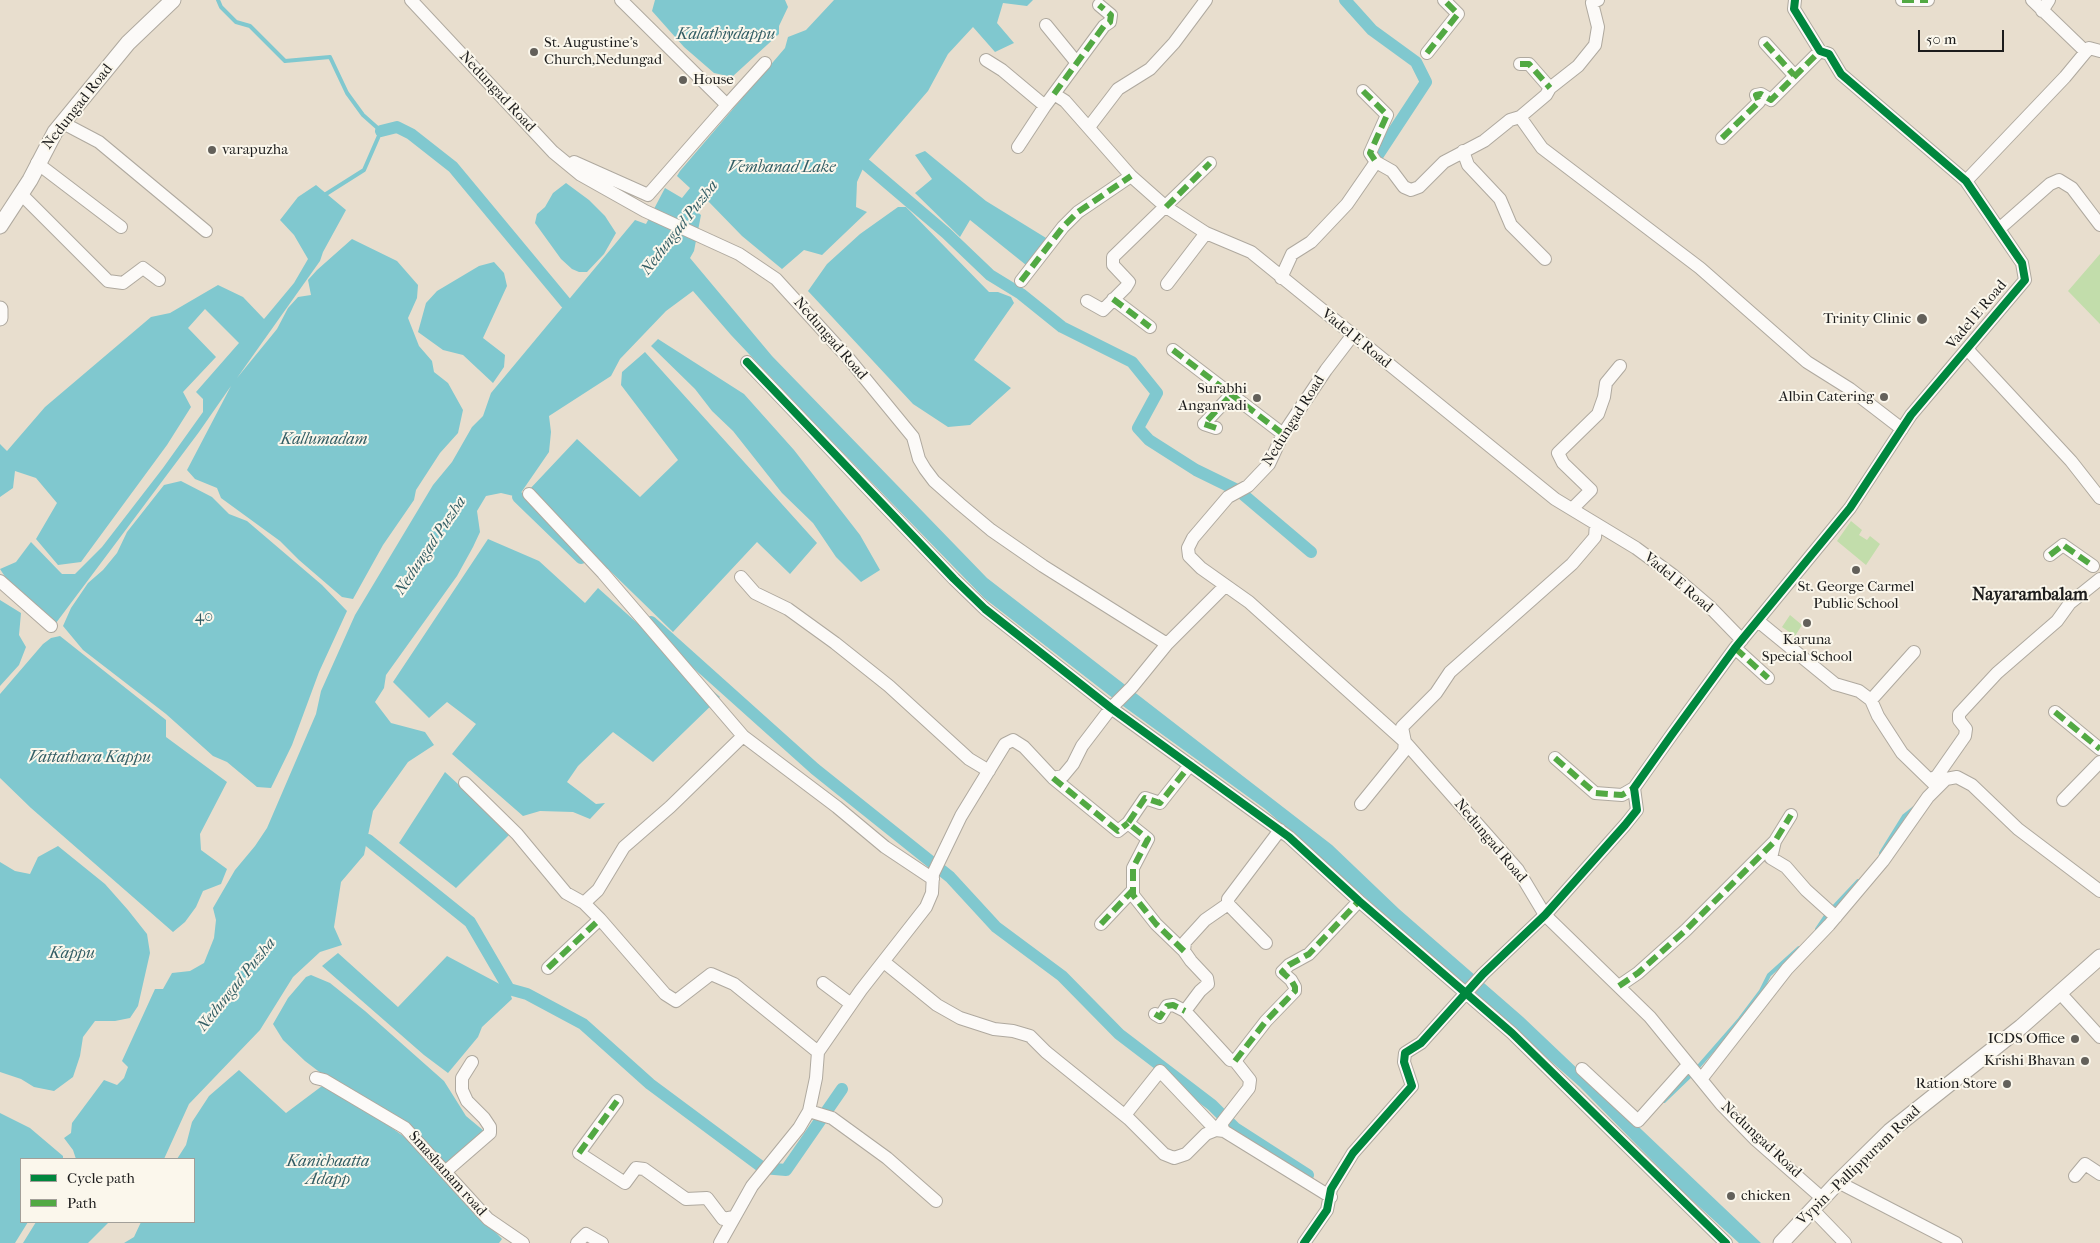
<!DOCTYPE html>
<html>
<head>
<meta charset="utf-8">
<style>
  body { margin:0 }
  #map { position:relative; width:2100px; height:1243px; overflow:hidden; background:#e8dece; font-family:"IM FELL French Canon",serif }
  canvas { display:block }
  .legend { position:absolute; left:20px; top:1158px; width:175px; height:65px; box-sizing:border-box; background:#fbf7ec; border:1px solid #a29f99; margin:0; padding:6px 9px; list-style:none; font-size:15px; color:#1c1c1c }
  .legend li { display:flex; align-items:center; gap:10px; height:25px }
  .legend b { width:25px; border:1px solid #a29f99 }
  .scale { position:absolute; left:1918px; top:30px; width:86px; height:22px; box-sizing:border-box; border:2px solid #1c1c1c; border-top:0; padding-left:6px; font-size:15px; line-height:18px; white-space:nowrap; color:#1c1c1c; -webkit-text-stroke:4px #fbf7ec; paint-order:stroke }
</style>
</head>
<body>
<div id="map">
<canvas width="2100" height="1243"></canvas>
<ul class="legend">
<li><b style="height:6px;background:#00873e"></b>Cycle path</li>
<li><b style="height:6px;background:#52a943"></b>Path</li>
</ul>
<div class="scale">50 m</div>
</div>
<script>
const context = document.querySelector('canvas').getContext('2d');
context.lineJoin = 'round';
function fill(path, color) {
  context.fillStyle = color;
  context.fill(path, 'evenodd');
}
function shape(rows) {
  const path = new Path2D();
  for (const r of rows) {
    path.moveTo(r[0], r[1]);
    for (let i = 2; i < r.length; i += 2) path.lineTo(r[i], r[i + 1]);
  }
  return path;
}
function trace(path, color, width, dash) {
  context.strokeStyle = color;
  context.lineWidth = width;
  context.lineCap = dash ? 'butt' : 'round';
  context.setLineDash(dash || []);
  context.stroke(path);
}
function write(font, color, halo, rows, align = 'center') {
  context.font = font + ' "IM FELL French Canon",serif';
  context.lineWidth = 4;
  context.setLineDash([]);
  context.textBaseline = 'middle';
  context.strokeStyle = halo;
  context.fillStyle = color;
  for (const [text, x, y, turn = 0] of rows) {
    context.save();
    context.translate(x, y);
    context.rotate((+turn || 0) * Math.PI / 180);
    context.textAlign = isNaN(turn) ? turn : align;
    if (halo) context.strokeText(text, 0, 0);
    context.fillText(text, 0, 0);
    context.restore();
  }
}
fill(shape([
  [2100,254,2100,324,2068,291],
  [1851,521,1862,530,1859,535,1867,540,1870,536,1880,544,1866,565,1837,541],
  [1790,615,1802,625,1795,636,1782,627]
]), '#c2ddab');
fill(shape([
  [655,0,785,0,788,7,779,26,779,34,732,77,714,73,684,47,652,11],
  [834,0,1033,0,1027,6,1003,3,997,23,1014,43,995,52,973,27,948,54,928,91,865,164,857,182,856,207,867,212,822,255,804,250,782,269,742,236,707,200,696,211,701,215,694,251,690,258,772,356,987,578,1332,845,1399,909,1523,1017,1761,1243,1739,1243,1682,1191,1580,1087,1265,809,1123,706,984,598,817,426,731,335,693,291,666,311,620,359,611,376,549,416,551,432,549,452,518,497,501,493,486,496,477,511,480,532,473,547,457,576,386,675,384,688,375,702,391,723,425,732,434,745,408,762,373,811,364,855,341,882,334,927,342,945,320,952,293,977,260,1030,189,1104,164,1159,76,1159,73,1150,64,1138,71,1133,72,1123,104,1080,117,1085,124,1078,128,1067,122,1061,155,989,163,989,172,973,190,971,204,963,214,938,216,920,213,908,235,870,255,846,267,828,316,714,321,691,355,615,433,485,452,462,472,427,483,416,491,393,635,220,646,224,665,188,682,198,690,188,677,176,680,171,785,48,788,37,806,30],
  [925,151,986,201,1051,241,1031,269,970,220,960,237,915,193,932,179,915,155],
  [566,183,589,200,605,216,616,233,604,254,587,272,579,272,572,269,561,259,535,223,537,214,545,207,553,193],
  [316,185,346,210,323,252,320,261,237,378,277,329,288,308,298,297,311,295,308,280,317,270,352,239,397,261,418,285,417,298,408,318,419,346,432,361,434,372,448,383,463,410,458,433,440,453,416,490,414,500,383,545,353,599,342,597,299,560,280,541,221,498,217,488,195,479,187,470,231,386,199,432,56,623,11,586,0,569,16,562,31,542,62,574,75,574,102,547,163,468,203,412,203,399,196,392,239,343,205,309,188,328,216,357,183,392,191,407,167,445,81,562,58,565,36,539,57,503,36,478,15,471,13,488,0,497,0,444,7,451,45,407,151,317,170,313,218,285,243,297,264,319,294,283,308,259,294,235,280,220,298,197],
  [898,207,906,207,989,292,998,292,1011,297,1014,303,974,360,1011,388,970,425,948,427,913,404,808,291,827,264,860,234],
  [494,262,504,273,507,286,483,338,505,355,504,367,493,383,463,355,443,350,418,332,426,303,437,291,479,266],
  [658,339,744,394,794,450,860,535,880,570,861,582,836,557,813,523,782,493,733,431,712,411,695,389,651,346],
  [645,352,817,543,790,574,757,542,673,632,528,491,577,439,640,497,678,460,621,385,622,372],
  [181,481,212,497,229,514,247,521,322,585,347,611,319,672,292,745,271,788,257,787,227,762,213,756,166,714,83,650,63,626,71,608,88,583,103,570,117,553,127,532,164,485],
  [488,539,539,561,585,603,598,588,720,697,653,762,613,732,578,766,567,782,596,804,605,803,590,819,573,812,540,811,523,816,452,754,476,724,447,702,429,718,393,682],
  [0,600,21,613,19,635,26,647,19,665,0,686],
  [60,636,166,720,166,737,227,782,200,834,201,850,227,869,221,884,203,891,196,907,185,922,173,932,31,808,0,778,0,694,43,644,51,638],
  [445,772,511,833,456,888,399,843],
  [58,846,105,884,128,910,147,934,150,953,138,1006,130,1018,115,1021,95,1021,83,1037,80,1056,73,1077,54,1091,34,1087,21,1079,0,1072,0,862,15,871,30,874,38,857],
  [338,953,398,1007,447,956,509,989,512,999,482,1027,478,1037,448,1073,424,1055,322,966],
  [311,975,330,983,365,1011,444,1081,466,1116,484,1131,448,1166,417,1133,326,1077,305,1061,283,1040,273,1024,288,998,306,977],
  [239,1070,286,1113,322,1086,372,1114,406,1138,502,1239,499,1243,124,1243,134,1237,141,1222,194,1222,194,1159,177,1159,186,1145,192,1122,209,1096],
  [0,1113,30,1128,63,1156,63,1159,21,1159,21,1222,28,1222,15,1243,0,1243],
  [36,1222,109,1222,88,1243,23,1243]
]), '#80c8cf');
trace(shape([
  [218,0,221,7,236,22,250,26,285,61,330,57,347,93,363,115,381,131,364,170,326,194],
  [1881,853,1904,816,1914,808],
  [1817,929,1827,914,1858,881],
  [1664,1101,1692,1074,1740,1019,1761,991,1769,975,1799,948]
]), '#80c8cf', 4);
trace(shape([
  [1345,0,1372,30,1416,62,1426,82,1378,155],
  [381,131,397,127,411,134,453,167,566,303],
  [865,164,946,233,990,275,1021,294,1062,327,1132,362,1157,393,1138,428,1149,440,1196,470,1239,491,1311,552],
  [518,497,581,558],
  [651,622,815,769,950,877,996,927,1062,976,1119,1034,1212,1105,1235,1128,1308,1175],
  [368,840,470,922,509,989,527,994,583,1024,650,1084,763,1168,786,1170,842,1089]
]), '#80c8cf', 12);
const minor = shape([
  [411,0,553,152,581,175,645,211,739,254,776,279,849,359,913,437,919,459,925,469,934,481,960,504,991,530,1043,566,1167,644],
  [1902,0,1928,0],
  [2032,0,2086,52],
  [2042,11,2049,0],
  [1046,25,1077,63],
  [1765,43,1794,75],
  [1427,53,1458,14,1444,0],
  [986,60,1002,70,1045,106],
  [1520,64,1529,64,1550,88],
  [1363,91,1387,115,1370,153,1376,162],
  [1054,94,1065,101,1131,176,1166,207,1206,233,1251,252,1555,499,1636,548,1674,576,1709,606,1742,640],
  [727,105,765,63],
  [1520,117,1546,95,1550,88,1578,66,1595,45,1598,27,1592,3,1598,0],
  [63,123,99,142,206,231],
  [1089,127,1118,89,1150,69,1174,43,1206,0],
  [1722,138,1759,102,1756,95,1761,94,1771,100,1820,51],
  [1018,147,1045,106,1104,26,1110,22,1111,15,1099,5],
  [1463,151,1468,165,1500,199,1511,225,1545,259],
  [574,162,648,195,727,105,621,0],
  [37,163,121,227],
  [1966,181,2065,77,2089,48,2100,51],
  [21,194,108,281,123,283,143,268,159,280],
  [1999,229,2050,184,2059,180,2072,188,2100,225],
  [1281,278,1292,254,1311,242,1347,204,1376,162,1392,171,1404,187,1411,190,1419,187,1444,162,1484,141,1510,120,1520,117,1542,148,1700,268,1807,362,1850,389,1902,429],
  [1021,281,1063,227,1078,212,1131,176],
  [1167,284,1206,233],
  [1113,299,1150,327],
  [1087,301,1103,310,1126,287,1129,282,1113,265,1113,257,1210,163],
  [1352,336,1326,370,1283,434,1269,464,1248,486,1228,497,1193,538,1188,548,1189,556,1201,568,1249,602,1405,742,1518,870,1545,915,1650,1017,1721,1104,1756,1140,1822,1198],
  [1967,349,2071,461,2100,498],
  [1173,350,1283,434],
  [747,362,954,579,985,609,1111,708,1289,837,1359,901,1512,1033,1726,1243],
  [1216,428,1204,424,1231,395],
  [529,494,603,573,743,736],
  [1572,509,1591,490,1563,463,1558,453,1598,414,1604,397,1606,383,1620,366],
  [2050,555,2063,545,2093,566],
  [741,577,755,593,788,609,835,643,889,686,969,759,989,771],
  [0,581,51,626],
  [1758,621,1835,684,1859,691,1871,700,1878,716,1902,753,1935,785],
  [1735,648,1768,678],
  [1871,700,1914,652],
  [2055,712,2100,749],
  [1555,758,1595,793,1622,795,1634,788],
  [1053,778,1118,831,1128,823],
  [1931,779,1937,776,1965,736,1966,729,1959,720,1959,714,1997,673,2057,621,2070,603,2100,579],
  [465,783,517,834,566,893,584,903],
  [2063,800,2100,762],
  [1361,804,1404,751,1405,742,1402,727,1436,693,1450,672,1572,564,1595,537,1596,524],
  [1775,841,1771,858,1786,867,1806,890,1836,917],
  [1228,904,1266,943],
  [1101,924,1133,890],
  [1184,951,1156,924,1133,895,1133,868,1148,839,1128,823,1145,798,1160,803,1190,765],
  [884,962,937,1005,960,1018,994,1029,1013,1031,1030,1036,1046,1052,1129,1119,1164,1154,1174,1158,1186,1154,1206,1134,1216,1130,1224,1131,1331,1197],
  [548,968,600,919],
  [823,983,851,1004],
  [1619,986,1638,973,1686,930,1775,841,1791,815],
  [2060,993,2100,1037],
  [1185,1011,1200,991,1208,984,1207,978,1191,961,1184,951,1185,942,1205,920,1228,904,1228,899,1280,830],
  [1155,1014,1160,1017,1167,1006,1173,1005,1185,1011,1230,1060,1235,1061,1250,1080,1249,1088,1221,1124,1224,1131],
  [818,1052,734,984,711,974,676,1001,665,994,600,919,584,903,598,890,624,847,670,807,743,736,837,807,885,847,933,879],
  [1235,1061,1266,1021,1295,991,1295,987,1291,980,1282,972,1289,965,1309,954,1359,901],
  [1582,1069,1638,1121,1688,1065],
  [316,1078,324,1080,405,1128,488,1219,523,1243],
  [1702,1078,1787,969,1829,925,1883,861,1928,797,1946,779,1957,777,1972,785,2018,829,2100,891],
  [617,1101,579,1153,625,1183,636,1168,644,1169,686,1199,707,1198,723,1219,734,1217],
  [809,1111,832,1118,887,1158,936,1201],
  [1125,1115,1160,1071,1216,1130],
  [445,1172,490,1133,490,1127,484,1118,467,1101,462,1090,462,1078,472,1062],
  [2075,1176,2085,1164,2100,1174],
  [1838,1182,1956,1243],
  [1818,1215,1845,1243],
  [577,1243,586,1234,602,1243],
  [720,1243,752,1186,799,1128,809,1111,816,1078,818,1052,861,990,926,907,932,893,933,874,961,816,1005,744,1013,740,1024,747,1053,778,1063,776,1073,764,1082,746,1111,708,1132,687,1167,644,1225,586],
  [1304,1243,1327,1210,1331,1189,1353,1153,1412,1086,1404,1062,1405,1053,1421,1043,1483,974,1545,915,1625,825,1637,810,1634,788,1673,733,1735,648,1850,508,1911,415,2025,280,2022,263,1966,181,1841,74,1829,54,1820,51,1794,9,1795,0]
]);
const major = shape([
  [0,226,30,180,55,132,128,43,173,0],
  [0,309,0,318],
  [1781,1243,1838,1182,1890,1131,2021,1027,2100,957]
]);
trace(minor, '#afa99f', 14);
trace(major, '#afa99f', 17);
trace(minor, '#fcfaf8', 12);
trace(major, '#fcfaf8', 15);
trace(shape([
  [1902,0,1928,0],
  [1765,43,1794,75],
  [1427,53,1458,14,1444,0],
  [1520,64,1529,64,1550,88],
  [1363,91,1387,115,1370,153,1376,162],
  [1054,94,1104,26,1110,22,1111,15,1099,5],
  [1722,138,1759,102,1756,95,1761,94,1771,100,1820,51],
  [1166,207,1210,163],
  [1021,281,1063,227,1078,212,1131,176],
  [1113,299,1150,327],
  [1173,350,1283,434],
  [1216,428,1204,424,1231,395],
  [2050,555,2063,545,2093,566],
  [1735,648,1768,678],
  [2055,712,2100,749],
  [1555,758,1595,793,1622,795,1634,788],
  [1053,778,1118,831,1128,823],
  [1101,924,1133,890],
  [1184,951,1156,924,1133,895,1133,868,1148,839,1128,823,1145,798,1160,803,1190,765],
  [548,968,600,919],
  [1619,986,1638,973,1686,930,1775,841,1791,815],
  [1155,1014,1160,1017,1167,1006,1173,1005,1185,1011],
  [1235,1061,1266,1021,1295,991,1295,987,1291,980,1282,972,1289,965,1309,954,1359,901],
  [579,1153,617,1101]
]), '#52a943', 6, [12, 6]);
trace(shape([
  [747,362,954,579,985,609,1111,708,1289,837,1359,901,1512,1033,1726,1243],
  [1304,1243,1327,1210,1331,1189,1353,1153,1412,1086,1404,1062,1405,1053,1421,1043,1483,974,1545,915,1625,825,1637,810,1634,788,1673,733,1735,648,1850,508,1911,415,2025,280,2022,263,1966,181,1841,74,1829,54,1820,51,1794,9,1795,0]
]), '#00873e', 8);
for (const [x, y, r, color] of [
  [534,52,5,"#63605a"],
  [683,80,5,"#63605a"],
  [212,150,5,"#63605a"],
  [1922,319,6,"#63605a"],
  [1884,397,5,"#63605a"],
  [1257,398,5,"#63605a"],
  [1856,570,5,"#63605a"],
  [1807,623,5,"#63605a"],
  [2075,1039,5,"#63605a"],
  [2085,1061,5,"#63605a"],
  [2007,1084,5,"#63605a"],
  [1731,1196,5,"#63605a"]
]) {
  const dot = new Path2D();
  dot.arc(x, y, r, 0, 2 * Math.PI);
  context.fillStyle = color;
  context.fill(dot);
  trace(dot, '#fbf7ec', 2);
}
write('15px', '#1c1c1c', '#fbf7ec', [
  ["St. Augustine's",544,43,"left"],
  ["Church,Nedungad",544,60,"left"],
  ["House",693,80,"left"],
  ["varapuzha",222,150,"left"],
  ["Trinity Clinic",1911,319],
  ["Surabhi",1247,389],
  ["Anganvadi",1247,406],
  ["Albin Catering",1874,397],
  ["St. George Carmel",1856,587,"center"],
  ["Public School",1856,604,"center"],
  ["Karuna",1807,640,"center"],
  ["Special School",1807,657,"center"],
  ["ICDS Office",2065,1039],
  ["Krishi Bhavan",2075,1061],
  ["Ration Store",1997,1084],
  ["chicken",1741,1196,"left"]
], 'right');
write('15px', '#1c1c1c', '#fbf7ec', [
  ["Nedungad Road",497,92,47],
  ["Nedungad Road",78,107,-52],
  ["Vadel E Road",1977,315,-50],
  ["Nedungad Road",830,339,49],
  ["Vadel E Road",1356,339,39],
  ["Nedungad Road",1294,421,-58],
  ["Vadel E Road",1678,583,40],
  ["Nedungad Road",1490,841,50],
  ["Nedungad Road",1761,1140,43],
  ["Vypin - Pallippuram Road",1859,1166,-44],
  ["Smashanam road",447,1174,48]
]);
write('italic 16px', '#325d64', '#fbf7ec', [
  ["Kalathiydappu",726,35],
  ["Vembanad Lake",782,168],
  ["Nedungad Puzha",680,228,-52],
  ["Kallumadam",324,440],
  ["Nedungad Puzha",431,546,-56],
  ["40",204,617],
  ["Vattathara Kappu",90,758],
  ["Kappu",72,954],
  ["Nedungad Puzha",237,985,-51],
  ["Kanichaatta",328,1162],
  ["Adapp",328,1180]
]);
write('bold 18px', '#1c1c1c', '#fbf7ec', [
  ["Nayarambalam",2030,596]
]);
</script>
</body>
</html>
